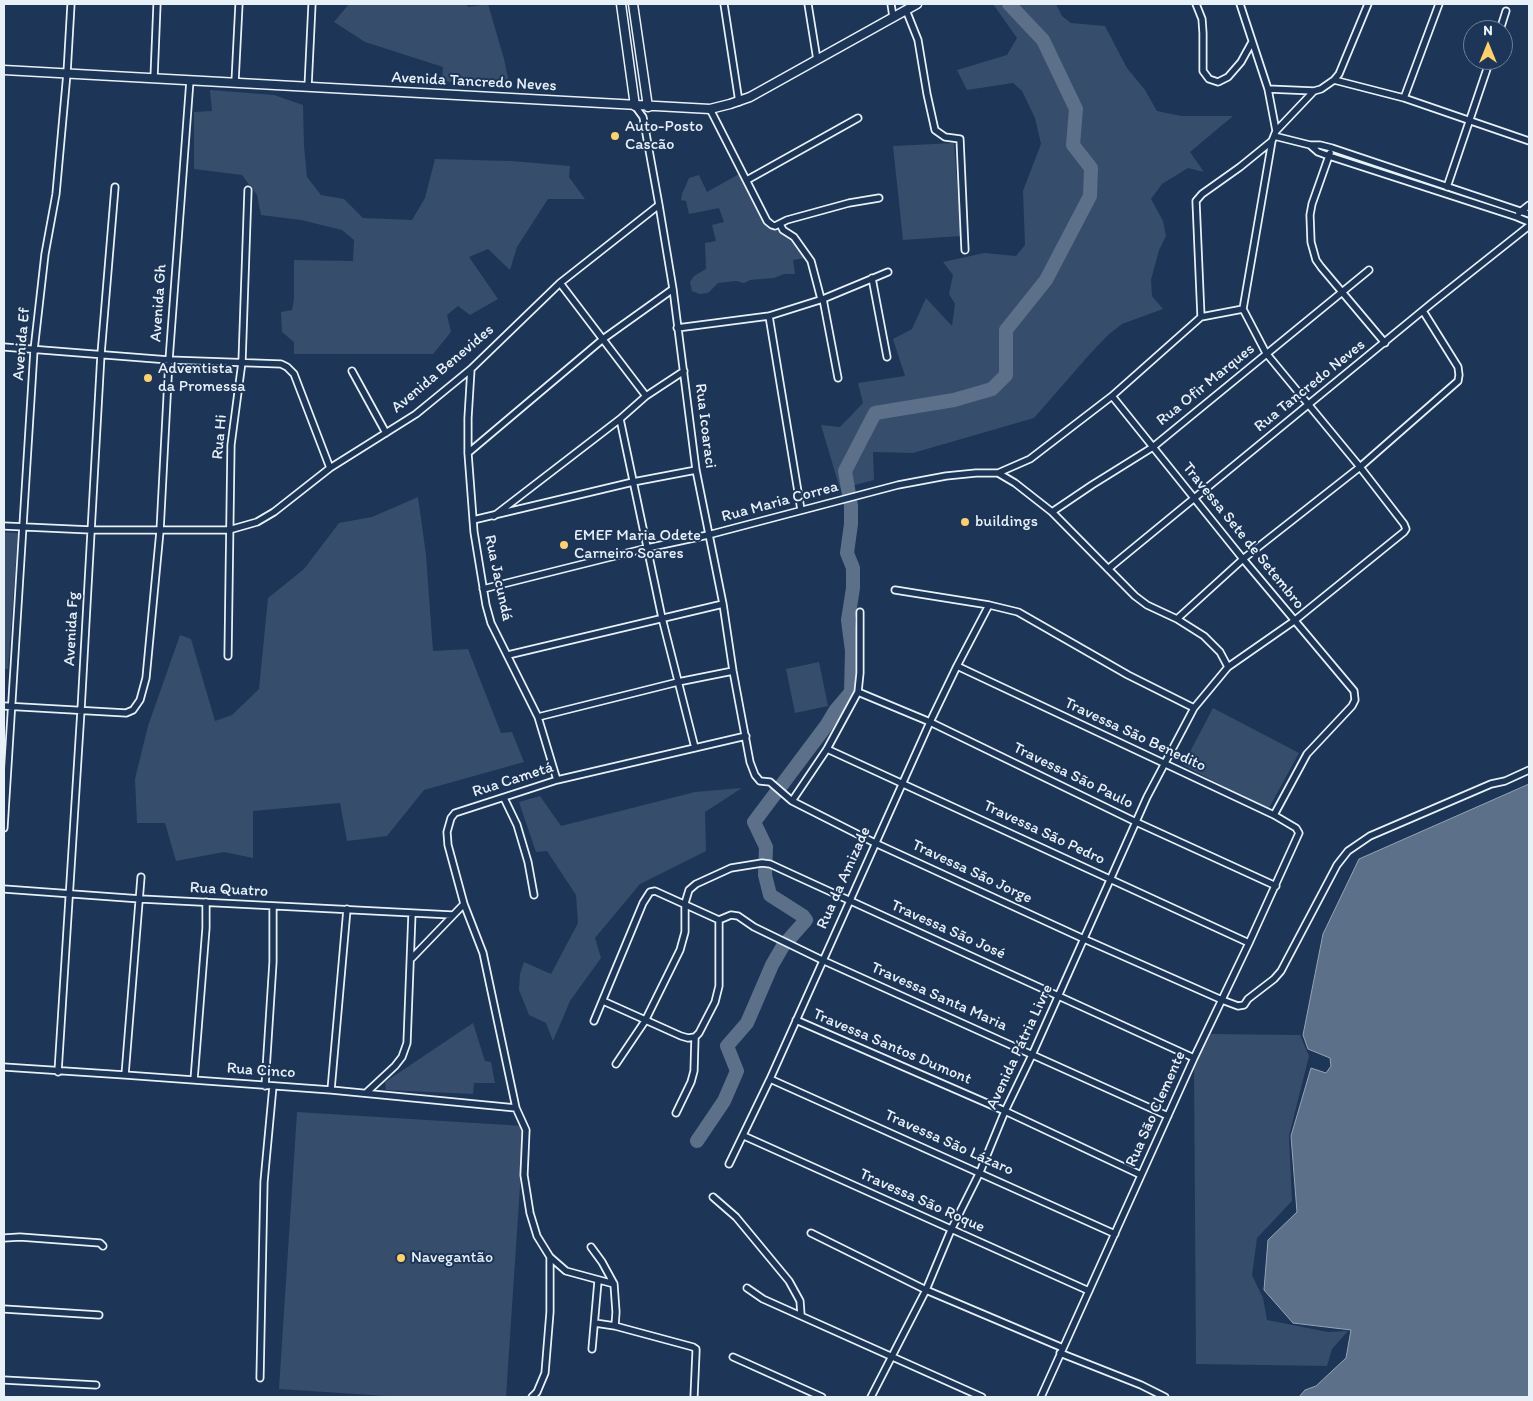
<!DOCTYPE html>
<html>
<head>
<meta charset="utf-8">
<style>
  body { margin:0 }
  #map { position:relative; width:1533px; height:1401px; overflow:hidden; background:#1d3557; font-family:Itim,sans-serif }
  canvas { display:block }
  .frame { position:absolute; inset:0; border:5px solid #e8f1f8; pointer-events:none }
  .north { position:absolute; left:1463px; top:20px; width:50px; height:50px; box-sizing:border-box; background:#1d3557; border:1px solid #6e8097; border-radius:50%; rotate:0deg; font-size:14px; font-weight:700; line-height:20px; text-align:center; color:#e8f1f8 }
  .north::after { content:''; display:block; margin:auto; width:18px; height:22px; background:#ffd166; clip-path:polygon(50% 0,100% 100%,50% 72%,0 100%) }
</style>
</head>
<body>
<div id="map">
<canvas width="1533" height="1401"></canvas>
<div class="frame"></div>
<div class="north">N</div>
</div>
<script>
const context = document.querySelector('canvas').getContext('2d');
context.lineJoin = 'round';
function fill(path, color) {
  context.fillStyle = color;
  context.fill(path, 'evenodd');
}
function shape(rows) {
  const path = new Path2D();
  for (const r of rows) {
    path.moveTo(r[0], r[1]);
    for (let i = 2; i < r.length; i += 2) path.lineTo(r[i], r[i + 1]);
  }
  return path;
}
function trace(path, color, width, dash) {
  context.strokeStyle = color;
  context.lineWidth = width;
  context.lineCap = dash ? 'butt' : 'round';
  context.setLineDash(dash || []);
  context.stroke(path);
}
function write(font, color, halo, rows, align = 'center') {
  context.font = font + ' Itim,sans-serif';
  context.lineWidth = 4;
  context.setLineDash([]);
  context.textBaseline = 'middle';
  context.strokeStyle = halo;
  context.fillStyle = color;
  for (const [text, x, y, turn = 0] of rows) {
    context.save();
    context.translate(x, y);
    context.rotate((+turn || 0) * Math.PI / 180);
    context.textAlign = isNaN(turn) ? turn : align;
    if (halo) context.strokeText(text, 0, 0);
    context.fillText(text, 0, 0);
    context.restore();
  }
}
fill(shape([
  [349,4,466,4,468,7,488,4,504,59,510,87,442,81,443,67,365,42,334,22],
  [993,4,1056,4,1062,16,1071,23,1105,26,1127,68,1145,90,1157,111,1181,116,1233,116,1190,152,1204,172,1188,168,1162,184,1151,199,1163,221,1166,236,1159,250,1151,280,1152,296,1163,309,1122,324,1108,335,1089,355,1034,418,913,453,873,452,874,480,840,489,821,425,840,427,863,403,858,383,905,376,893,339,912,329,926,298,952,326,955,304,949,294,953,275,943,262,984,253,1016,256,1025,245,1023,191,1041,144,1035,118,1022,91,1013,83,967,90,957,70,1007,55,1017,38],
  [210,90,274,95,303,105,304,146,307,177,321,195,344,199,363,218,412,220,425,198,435,159,511,161,570,166,569,177,585,199,548,199,517,247,510,270,488,249,469,257,498,299,470,315,458,306,447,315,451,332,433,354,294,354,294,342,282,332,281,312,292,310,294,299,294,260,353,261,354,240,342,230,301,220,261,215,257,195,242,175,194,169,194,112,212,111],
  [954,143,961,236,903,240,893,146],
  [739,174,767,225,789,236,805,258,793,260,795,274,784,274,774,278,750,280,744,283,736,281,718,283,708,293,700,294,692,291,690,282,694,276,706,269,705,243,716,241,712,225,724,222,719,208,689,214,686,201,681,200,682,194,689,178,699,175,707,192],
  [418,497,426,555,433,651,468,649,501,733,512,732,524,762,424,790,387,836,347,841,340,803,253,811,253,858,224,852,176,861,165,823,137,823,135,779,148,726,180,635,191,639,215,721,232,715,259,689,268,598,304,569,339,523,372,517],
  [4,532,18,533,8,669,4,669],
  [819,662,828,706,795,713,786,669],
  [1213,708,1299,753,1268,810,1183,765],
  [742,788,705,812,706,851,640,884,595,938,601,958,570,1001,553,1041,546,1023,529,1015,519,990,520,974,524,962,551,974,578,923,576,895,547,851,536,852,519,802,540,796,561,826,695,792],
  [473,1023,485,1061,491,1062,495,1083,474,1083,473,1094,386,1090,385,1082],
  [1211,1034,1300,1035,1309,1056,1289,1136,1292,1201,1257,1238,1252,1275,1263,1298,1267,1320,1328,1332,1348,1331,1332,1349,1327,1366,1196,1364,1194,1066],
  [297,1112,524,1126,506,1397,402,1397,279,1389]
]), '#374d6c');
const water = shape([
  [1529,784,1529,1397,1299,1397,1305,1390,1316,1386,1346,1358,1351,1330,1293,1323,1264,1290,1268,1240,1297,1212,1291,1136,1311,1068,1326,1073,1331,1066,1330,1058,1308,1049,1303,1035,1323,934,1359,859,1529,784]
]);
fill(water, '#5d7089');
trace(water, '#95a4b5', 1);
trace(shape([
  [697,1141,724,1101,737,1071,727,1046,747,1023,772,965,783,946,806,920,803,916,770,895,765,875,766,847,754,822,826,726,835,711,851,692,852,651,848,620,853,588,853,568,847,553,851,524,851,506,845,471,875,413,954,400,992,389,1006,375,1006,330,1046,280,1090,196,1091,168,1073,145,1076,109,1043,40,1009,4]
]), '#5d7089', 14);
const minor = shape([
  [724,4,739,102],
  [808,4,817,60],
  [891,4,893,17],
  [1196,4,1202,19,1203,33,1203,71,1209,79,1218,82,1228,77,1241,62,1252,42],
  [906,10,918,40,927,94,935,130,945,137,960,139,965,250],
  [1500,30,1506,11],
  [154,78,157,4],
  [1334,80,1404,98,1529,141],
  [235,82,239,4],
  [308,87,312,4],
  [1268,89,1314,91],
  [1404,98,1439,4],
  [635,106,643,117,659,205,673,289,696,470,723,604,733,671,750,762,755,775,760,781,770,782,792,801,875,843,1084,939,1222,1000,1238,1006,1244,1005,1248,999,1274,979,1281,971,1337,865,1348,851,1370,836,1491,784,1505,781,1529,770],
  [710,109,767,221,772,225,775,226,787,220,849,203,879,198],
  [1276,131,1314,91,1321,89,1334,80,1339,74,1368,4],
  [1274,136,1310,145,1320,145,1332,148,1529,214],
  [1310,145,1318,152,1329,156,1517,217,1529,222],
  [1330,153,1312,204,1310,215,1311,242,1316,260,1321,267,1385,343],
  [747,180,858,118],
  [1447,187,1490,60],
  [1519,213,1529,205],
  [780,224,783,230,794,237,811,261,821,299],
  [872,278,887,357],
  [560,283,646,396],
  [823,299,838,378],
  [769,316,801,510],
  [1201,317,1196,201,1202,194,1240,167,1272,141,1276,131,1268,89,1240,4],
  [677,328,769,316,823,299,888,272],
  [4,347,169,360,281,364,287,367,294,374,330,468],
  [471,369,468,418,468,453,474,532,486,605,491,623,538,717,557,780],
  [352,371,386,433],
  [1112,396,1243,559,1354,691,1355,700,1352,706,1307,754,1274,815],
  [620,419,662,618,695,748],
  [468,453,603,339,673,289],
  [998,473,1030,459,1112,396,1201,317,1243,309],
  [1052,512,1092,485,1153,447,1369,270],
  [494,516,620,419,646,396,684,371],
  [473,520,633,482,696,470],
  [4,526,91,530,229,530,257,522,274,512,330,468,416,414,471,369,560,283,659,205],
  [1108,569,1432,303,1529,226],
  [483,589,647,548,708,535,898,485,946,476,976,473,998,473,1015,483,1052,512,1135,596,1147,605,1177,619,1204,636,1220,652,1228,667],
  [895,590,989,605,1018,612,1128,675,1194,708],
  [1177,619,1243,559,1360,467,1458,381,1459,375,1458,367,1423,311],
  [508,655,723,604],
  [228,656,231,445,242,362,248,190],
  [957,666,1274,815,1296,828,1299,833,1249,943,1194,1058,1041,1397],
  [858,692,930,722,1136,822,1276,886],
  [4,706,126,713,133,710,140,700,146,678,160,531,169,360,190,80],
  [538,717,678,682,733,671],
  [827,749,1249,943],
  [504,798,517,825,528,862,534,895],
  [792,801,827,749,858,692,860,673,860,612],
  [4,828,34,350,45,254,56,194,67,73,71,4],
  [4,889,141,899,452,915],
  [464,904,483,953,516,1108,526,1130,524,1175,530,1213,537,1236,550,1257,566,1271,614,1284],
  [412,958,464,904,448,845,447,832,451,818,455,813,557,780,746,736],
  [603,1001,681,1036,688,1038,695,1037,699,1033,715,1002,719,986,719,920],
  [796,1020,1005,1111,1141,1175],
  [594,1021,643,903,650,892,655,891,719,920,731,915,738,916,754,927,822,960,1168,1116],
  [616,1064,645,1021,680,950,685,932,685,903,689,890,696,884,731,868,762,863,770,864,796,876,1194,1058],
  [4,1067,125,1075,331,1090,516,1108],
  [58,1072,81,710,101,354,115,187],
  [125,1075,141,877],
  [770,1079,1115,1234],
  [194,1080,206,928,206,902],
  [265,1086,273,962,273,906],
  [331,1090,347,909],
  [366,1093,395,1066,402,1057,407,1043,412,913],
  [676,1113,691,1082,694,1071,695,1037],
  [744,1136,1089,1291],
  [729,1164,770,1079,930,722,957,666,989,605],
  [713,1197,736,1217,789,1281,800,1301,801,1315],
  [811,1233,926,1290,1063,1348],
  [4,1238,20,1237,100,1243,103,1246],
  [591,1247,602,1262,614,1284,616,1312,615,1326],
  [747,1288,763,1299,982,1397],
  [4,1309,99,1315],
  [595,1323,615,1326,693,1347,696,1349,696,1352,694,1397],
  [592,1349,598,1281],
  [1060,1353,1141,1385,1165,1397],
  [733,1357,822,1397],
  [260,1378,264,1182,273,1086],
  [4,1380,96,1385],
  [532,1397,537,1392,545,1373,550,1312,550,1257],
  [871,1397,926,1290,951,1230,980,1172,1005,1111,1032,1055,1147,797,1194,708,1228,667,1294,621,1404,532,1406,529,1404,524,1360,467,1266,353,1243,309,1272,141]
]);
const tertiary = shape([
  [621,4,635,106],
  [633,4,648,107],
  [4,70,710,109,730,104,750,97,917,4]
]);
trace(minor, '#e8f1f8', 9);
trace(tertiary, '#e8f1f8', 11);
trace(minor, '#1d3557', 5.5);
trace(tertiary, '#1d3557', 8);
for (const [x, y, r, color] of [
  [615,136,5,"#ffd166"],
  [148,378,5,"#ffd166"],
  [965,522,5,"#ffd166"],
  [564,545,5,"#ffd166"],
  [401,1258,5,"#ffd166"]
]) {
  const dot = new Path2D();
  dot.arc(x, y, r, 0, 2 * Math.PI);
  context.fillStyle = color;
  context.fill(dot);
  trace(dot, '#1d3557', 2);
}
write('16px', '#e8f1f8', '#1d3557', [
  ["Avenida Tancredo Neves",474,82,3],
  ["Avenida Gh",159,303,-86],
  ["Avenida Ef",22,344,-85],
  ["Avenida Benevides",443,369,-40],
  ["Rua Ofir Marques",1206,385,-39],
  ["Rua Tancredo Neves",1310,386,-39],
  ["Rua Icoaraci",705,426,83],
  ["Rua Hi",220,437,-85],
  ["Rua Maria Correa",780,502,-15],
  ["Travessa Sete de Setembro",1243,536,51],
  ["Rua Jacundá",498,578,78],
  ["Avenida Fg",72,629,-87],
  ["Travessa São Benedito",1135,735,25],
  ["Travessa São Paulo",1073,776,26],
  ["Rua Cametá",513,780,-18],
  ["Travessa São Pedro",1044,833,25],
  ["Travessa São Jorge",972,872,25],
  ["Rua da Amizade",844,878,-66],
  ["Rua Quatro",229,890,3],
  ["Travessa São José",948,930,24],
  ["Travessa Santa Maria",939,997,24],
  ["Travessa Santos Dumont",892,1047,23],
  ["Avenida Pátria Livre",1020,1047,-65],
  ["Rua Cinco",261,1071,4],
  ["Rua São Clemente",1156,1109,-66],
  ["Travessa São Lázaro",949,1143,24],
  ["Travessa São Roque",922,1201,24]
]);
write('16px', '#e8f1f8', '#1d3557', [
  ["Auto-Posto",625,127],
  ["Cascão",625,145],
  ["Adventista",158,369],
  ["da Promessa",158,387],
  ["buildings",975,522],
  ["EMEF Maria Odete",574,536],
  ["Carneiro Soares",574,554],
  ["Navegantão",411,1258]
], 'left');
</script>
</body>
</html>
